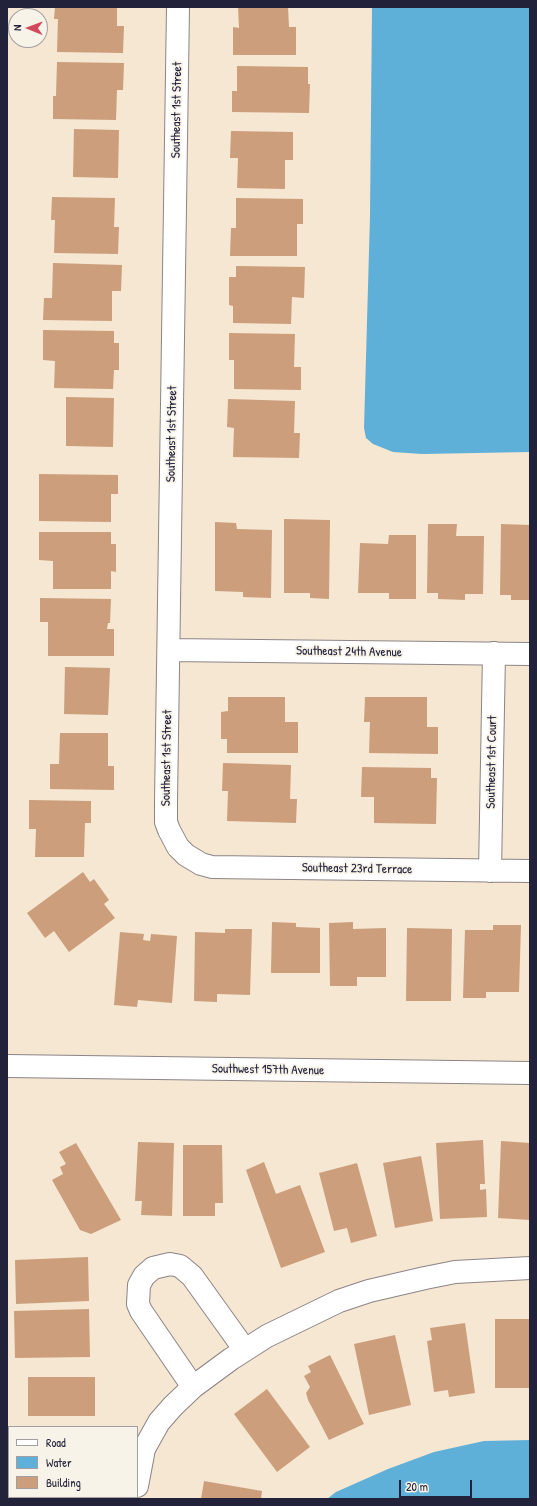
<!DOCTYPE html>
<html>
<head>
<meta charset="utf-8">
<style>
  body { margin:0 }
  #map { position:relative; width:537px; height:1506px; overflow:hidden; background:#f5e7d2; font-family:"Patrick Hand",sans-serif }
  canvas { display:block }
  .frame { position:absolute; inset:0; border:8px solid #22223b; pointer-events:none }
  .legend { position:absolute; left:8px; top:1426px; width:130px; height:72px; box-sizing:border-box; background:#f7f3e8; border:1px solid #a29fa3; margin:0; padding:5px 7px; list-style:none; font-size:12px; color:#22223b }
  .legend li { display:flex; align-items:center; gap:8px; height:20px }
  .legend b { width:20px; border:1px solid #a29fa3 }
  .north { position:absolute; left:8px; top:8px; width:40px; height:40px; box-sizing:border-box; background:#f7f3e8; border:1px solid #a29fa3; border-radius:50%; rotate:271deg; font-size:11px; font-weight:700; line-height:16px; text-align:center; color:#22223b }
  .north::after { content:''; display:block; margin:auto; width:14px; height:18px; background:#d1495b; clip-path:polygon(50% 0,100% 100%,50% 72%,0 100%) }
  .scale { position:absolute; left:399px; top:1480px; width:73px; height:18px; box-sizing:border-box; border:2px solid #22223b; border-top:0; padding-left:5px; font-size:12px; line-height:14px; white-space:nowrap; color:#22223b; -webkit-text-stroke:3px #f7f3e8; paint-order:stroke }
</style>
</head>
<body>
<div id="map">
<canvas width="537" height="1506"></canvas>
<div class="frame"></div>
<ul class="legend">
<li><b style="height:5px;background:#fff"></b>Road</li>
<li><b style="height:11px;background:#5eb0d9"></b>Water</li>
<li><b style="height:11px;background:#cc9e7c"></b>Building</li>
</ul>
<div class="north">N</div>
<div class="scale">20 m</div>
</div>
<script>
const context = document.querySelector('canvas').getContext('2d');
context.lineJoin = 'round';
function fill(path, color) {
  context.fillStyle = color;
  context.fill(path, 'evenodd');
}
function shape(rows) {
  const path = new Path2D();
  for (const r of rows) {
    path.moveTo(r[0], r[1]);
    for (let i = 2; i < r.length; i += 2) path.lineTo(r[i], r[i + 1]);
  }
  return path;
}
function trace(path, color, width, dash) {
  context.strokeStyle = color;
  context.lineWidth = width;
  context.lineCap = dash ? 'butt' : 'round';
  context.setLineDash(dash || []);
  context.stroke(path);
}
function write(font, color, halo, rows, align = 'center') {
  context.font = font + ' "Patrick Hand",sans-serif';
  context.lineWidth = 3.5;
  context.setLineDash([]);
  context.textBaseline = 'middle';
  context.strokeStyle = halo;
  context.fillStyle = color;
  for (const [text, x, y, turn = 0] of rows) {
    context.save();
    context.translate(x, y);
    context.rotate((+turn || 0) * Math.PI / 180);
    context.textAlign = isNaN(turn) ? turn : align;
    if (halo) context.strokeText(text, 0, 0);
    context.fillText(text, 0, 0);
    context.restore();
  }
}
fill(shape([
  [372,7,530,7,530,452,422,454,393,452,373,444,366,438,364,428,370,216],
  [530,1440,530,1499,327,1499,336,1492,388,1469,434,1452,484,1441]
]), '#5eb0d9');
fill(shape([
  [55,7,117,7,117,26,124,26,123,53,57,52,58,19,54,19],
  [238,7,288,7,289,27,296,27,296,55,233,55,233,27,239,28],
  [57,62,124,63,123,90,117,90,116,120,53,119,53,96,56,96],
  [237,66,308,67,308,84,310,84,309,113,232,112,232,91,237,91],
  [74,129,119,130,118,178,73,177],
  [231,131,293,132,293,160,285,160,285,189,237,188,238,158,230,158],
  [52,197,115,198,114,227,119,227,118,254,54,253,55,220,51,220],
  [236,198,303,199,303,224,297,224,297,256,230,256,231,228,236,228],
  [53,263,122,265,121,291,112,291,112,321,43,320,44,298,52,298],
  [236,266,305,267,304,298,292,297,291,324,233,323,233,306,229,305,229,277,236,277],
  [43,330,114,331,114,343,119,343,119,370,114,370,113,389,54,388,55,361,43,360],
  [229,333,295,334,294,367,301,367,301,390,234,389,234,360,229,360],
  [66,397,114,398,113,447,66,446],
  [228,399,295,401,294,433,300,433,299,458,233,457,234,428,227,427],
  [39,474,118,475,118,494,111,494,111,522,39,521],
  [284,519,330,520,329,599,310,598,310,593,284,593],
  [215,522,236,523,237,529,272,530,271,598,243,597,243,592,215,591],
  [428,524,457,524,456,536,484,536,483,594,465,594,465,600,438,599,438,593,427,593],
  [501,524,530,525,530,600,511,600,511,595,500,595],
  [39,532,111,532,111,544,116,544,116,572,111,571,111,589,53,589,53,561,39,560],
  [389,535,416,535,416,599,389,599,389,593,358,593,360,543,388,544],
  [40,598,111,599,110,623,108,623,107,629,114,629,114,656,48,656,48,622,40,622],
  [65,667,110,668,108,715,64,714],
  [228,697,285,697,285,722,298,722,298,753,227,753,227,739,221,739,221,712,228,711],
  [365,697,427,697,427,727,438,727,438,754,369,753,370,722,364,722],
  [60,733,108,733,108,766,114,766,114,790,50,789,50,764,59,764],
  [223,763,291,765,290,799,297,799,296,823,227,821,228,791,222,791],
  [362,767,431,768,431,778,437,778,436,824,374,823,374,797,361,797],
  [29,800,91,801,91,823,85,823,84,857,35,857,36,829,29,829],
  [83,872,90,882,94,879,109,900,104,904,115,918,69,952,54,931,45,938,27,913],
  [272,922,296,923,296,927,320,928,320,973,271,973],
  [353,922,353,929,386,928,386,977,357,977,357,986,330,986,329,923],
  [493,925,521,925,519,992,486,992,486,998,463,998,465,930,493,930],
  [407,928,452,929,451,1001,406,1001],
  [225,929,252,929,250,995,217,994,217,1002,194,1001,195,932,225,933],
  [120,932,144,934,143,940,150,941,151,934,177,936,172,1003,138,1000,137,1007,114,1005],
  [483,1140,485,1184,480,1184,480,1190,486,1189,487,1217,440,1219,436,1143],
  [501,1141,530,1143,530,1220,498,1218],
  [138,1142,174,1143,172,1216,141,1215,142,1201,135,1201],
  [76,1143,121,1220,91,1234,80,1230,52,1180,63,1174,60,1167,66,1164,59,1152],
  [183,1145,222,1145,223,1203,215,1203,215,1216,183,1216],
  [421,1156,433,1221,395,1228,383,1163],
  [264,1162,276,1194,300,1185,325,1252,281,1268,246,1170],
  [357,1163,377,1236,351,1243,347,1228,334,1231,319,1173],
  [88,1257,89,1301,16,1304,15,1260],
  [89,1309,90,1357,15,1358,14,1311],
  [495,1319,529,1319,529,1388,495,1388],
  [465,1323,475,1393,449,1397,448,1390,434,1392,427,1341,432,1340,430,1328],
  [395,1335,411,1405,369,1415,354,1344],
  [330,1355,364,1424,329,1440,308,1400,306,1393,310,1387,304,1376,311,1372,308,1366],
  [28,1377,95,1377,95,1416,28,1416],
  [267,1389,310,1447,277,1472,234,1414],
  [204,1481,262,1491,261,1499,201,1499],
  [16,1497,74,1497,74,1499,16,1499]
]), '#cc9e7c');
const minor = shape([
  [178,7,166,801,166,822,169,830,178,847,186,855,201,864,212,867,530,871],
  [169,650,530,654],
  [490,871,494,653],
  [7,1066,530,1073],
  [193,1387,141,1311,138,1304,139,1285,144,1276,153,1268,170,1264,180,1266,192,1276,245,1350],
  [137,1486,144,1449,159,1422,173,1406,193,1387,231,1359,267,1336,339,1301,369,1291,425,1278,455,1272,530,1268]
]);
trace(minor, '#8c8486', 24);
trace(minor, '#fff', 22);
write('13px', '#22223b', '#f7f3e8', [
  ["Southeast 1st Street",177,110,-89],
  ["Southeast 1st Street",172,434,-89],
  ["Southeast 24th Avenue",349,652,1],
  ["Southeast 1st Street",167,758,-89],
  ["Southeast 1st Court",492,762,-89],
  ["Southeast 23rd Terrace",357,869,1],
  ["Southwest 157th Avenue",268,1070,1]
]);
</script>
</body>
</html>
